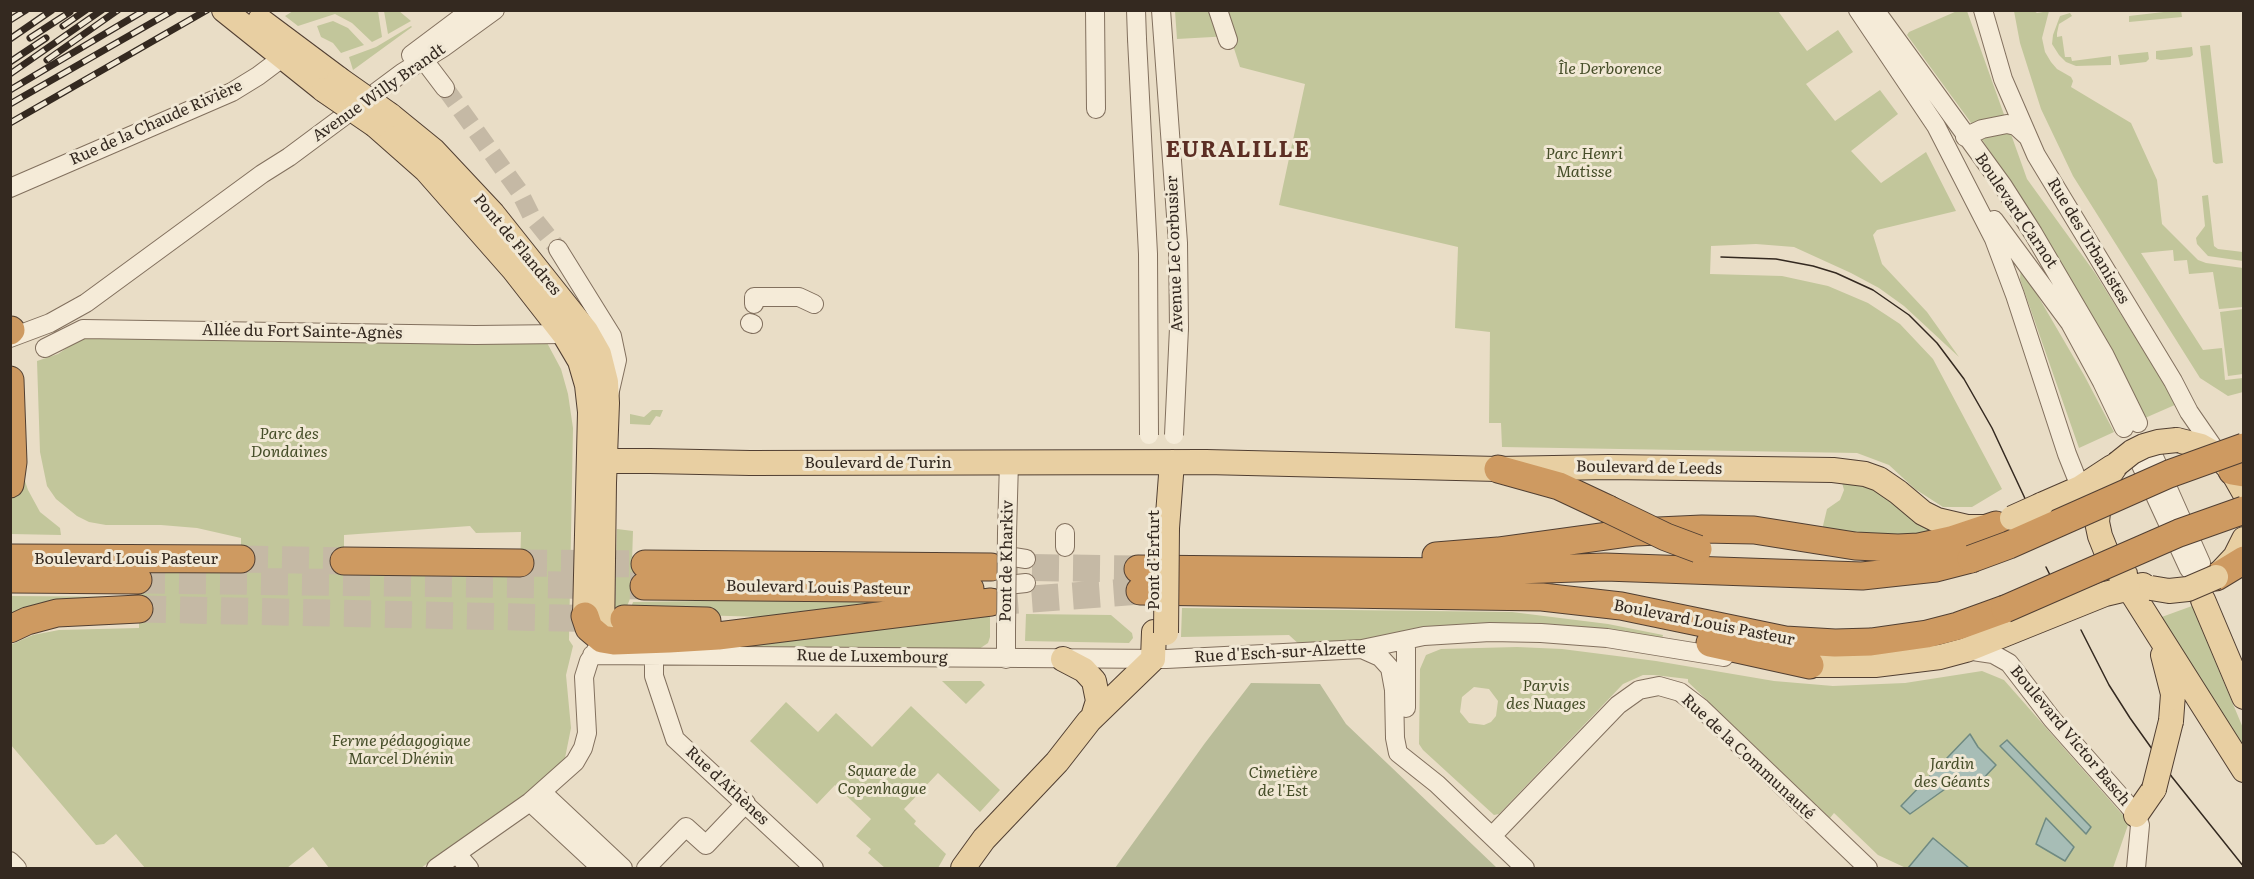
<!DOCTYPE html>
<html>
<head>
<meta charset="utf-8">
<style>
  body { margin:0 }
  #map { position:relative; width:2254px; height:879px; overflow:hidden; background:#e9ddc6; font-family:Literata,serif }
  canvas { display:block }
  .frame { position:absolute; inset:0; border:12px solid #342920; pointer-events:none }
</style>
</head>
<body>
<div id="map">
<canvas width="2254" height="879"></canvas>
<div class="frame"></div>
</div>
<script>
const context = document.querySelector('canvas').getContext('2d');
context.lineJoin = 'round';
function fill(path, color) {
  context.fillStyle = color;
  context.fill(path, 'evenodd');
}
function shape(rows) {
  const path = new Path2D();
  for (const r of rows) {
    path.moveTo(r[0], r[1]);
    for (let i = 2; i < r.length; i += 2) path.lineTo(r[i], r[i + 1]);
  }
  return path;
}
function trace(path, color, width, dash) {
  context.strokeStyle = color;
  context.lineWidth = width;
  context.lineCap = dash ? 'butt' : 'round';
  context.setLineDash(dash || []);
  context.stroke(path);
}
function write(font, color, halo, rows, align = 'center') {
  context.font = font + ' Literata,serif';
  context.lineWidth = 6;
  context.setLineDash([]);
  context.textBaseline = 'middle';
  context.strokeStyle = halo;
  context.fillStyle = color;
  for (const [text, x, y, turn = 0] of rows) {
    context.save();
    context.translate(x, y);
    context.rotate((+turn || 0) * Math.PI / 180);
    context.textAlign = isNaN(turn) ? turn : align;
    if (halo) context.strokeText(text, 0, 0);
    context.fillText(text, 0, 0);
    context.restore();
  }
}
fill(shape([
  [2181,10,2182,17,2129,22,2129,16],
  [293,11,378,11,382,37,372,42,352,23,335,14,298,26,285,16],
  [384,11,399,11,411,21,388,34],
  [1175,11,1778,11,1807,51,1838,30,1853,52,1806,84,1835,121,1880,90,1898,114,1851,151,1881,183,1926,152,1956,211,1877,230,1873,235,1882,264,1927,312,1959,357,1904,306,1879,288,1851,273,1794,247,1756,244,1711,246,1710,274,1782,276,1828,286,1868,303,1900,324,1933,359,2002,489,1972,507,1943,507,1915,489,1889,465,1857,453,1502,447,1501,423,1489,423,1490,332,1455,328,1458,247,1279,205,1305,84,1240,67,1230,36,1177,39],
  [1957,11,1967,11,2027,179,2095,273,2177,404,2145,418,2005,174,1969,120,1907,35,1909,32],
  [2014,11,2034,11,2037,13,2049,11,2042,38,2045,52,2051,62,2057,69,2071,77,2073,81,2071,87,2131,123,2157,180,2162,224,2198,260,2206,263,2243,268,2243,307,2219,309,2213,272,2189,274,2187,260,2174,261,2173,250,2141,253,2203,350,2222,348,2225,380,2243,378,2243,392,2228,396,2200,378,2073,176,2041,109,2020,43],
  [2070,13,2072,16,2059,24,2057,33,2057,37,2062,36,2065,57,2071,57,2072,61,2111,56,2111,65,2076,66,2066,62,2059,55,2052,44,2053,35,2060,16],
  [333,21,348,28,364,45,341,53,333,43,321,37,317,26],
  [411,26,412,27,353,70,349,57,376,47],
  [2210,45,2223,163,2216,164,2213,162,2200,46],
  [2192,47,2193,55,2190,57,2161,60,2156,59,2156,51],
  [2148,52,2149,59,2146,62,2120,65,2118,55],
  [2208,195,2214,246,2218,249,2243,252,2243,261,2208,256,2197,244,2196,238,2205,226,2202,196],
  [2021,267,2084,375,2114,432,2079,448,2020,279],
  [2243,309,2243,374,2228,376,2220,312],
  [89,333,545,339,561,369,568,394,573,428,569,640,573,646,566,675,571,728,565,758,562,762,535,787,421,868,329,868,313,847,287,868,145,868,116,834,104,844,96,845,11,745,10,645,33,635,59,630,139,628,139,609,11,622,11,596,138,597,140,567,241,559,241,538,197,528,161,525,106,525,89,522,77,516,56,499,47,486,40,452,37,361,58,354],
  [470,526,476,533,521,532,520,570,344,561,344,535],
  [22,380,25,481,28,490,40,512,60,528,61,535,11,534,11,500,15,492],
  [652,410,663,410,660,417,656,416,650,425,630,424,630,414,644,417],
  [1841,479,1864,482,1945,533,1918,538,1821,534,1827,509,1840,500,1844,490],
  [617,529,633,531,632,561,639,576,620,624,614,624],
  [977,597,763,617,629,613,633,602],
  [2192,606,2243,728,2243,760,2159,618],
  [990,608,990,637,988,643,979,649,618,649],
  [1182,608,1512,612,1608,624,1663,635,1662,640,1590,630,1355,642,1302,647,1289,635,1181,637],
  [1026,614,1111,615,1132,633,1133,638,1129,643,1025,641],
  [1517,647,1562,649,1656,661,1774,681,1833,686,1905,683,1982,671,2004,680,2129,822,2113,868,1906,868,1878,855,1834,813,1830,818,1688,682,1688,679,1654,675,1643,675,1623,684,1499,814,1494,815,1423,750,1419,744,1420,669,1426,655,1441,649],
  [1474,687,1489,689,1498,701,1496,716,1491,722,1484,725,1469,723,1460,712,1462,697],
  [942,681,981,681,985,685,966,704],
  [786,702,818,732,836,713,872,747,911,706,1000,790,980,812,938,773,904,809,916,821,914,824,946,854,938,868,885,868,868,853,871,849,856,836,871,819,835,785,817,804,750,741]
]), '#c2c69b');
fill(shape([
  [1251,683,1320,684,1346,724,1497,868,1115,868,1205,743]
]), '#b9bc99');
const water = shape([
  [1970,734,1978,747,1996,765,1978,784,1962,777,1910,814,1901,806,1970,734],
  [2007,740,2091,827,2086,834,2000,746,2007,740],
  [2046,818,2074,847,2065,861,2036,844,2046,818],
  [1933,838,1969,868,1908,868,1933,838]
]);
fill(water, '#a7bdb6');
trace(water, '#6f8a82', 1.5);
trace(shape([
  [445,88,519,191,531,215,558,249]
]), '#c5b9a5', 18, [18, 9]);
trace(shape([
  [241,559,344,561],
  [520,563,645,564],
  [991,567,1138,569],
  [138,580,644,586],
  [991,602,1140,591],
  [139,609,609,619]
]), '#c5b9a5', 27, [27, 14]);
const minor = shape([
  [1095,10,1096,109],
  [1136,10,1137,39],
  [1161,10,1178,243,1179,328],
  [1218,10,1228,40],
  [1858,10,1936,126,1994,239,2015,295,2067,454,2085,499],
  [1875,10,2003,186,2033,233,2104,354,2138,423],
  [1983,10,2003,79,2036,155,2173,381,2189,412,2218,454],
  [417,51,445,88],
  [411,55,471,10],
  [1965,137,1982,129,2007,124,2016,126,2027,136],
  [10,188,232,92,258,76,282,58,290,49],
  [1994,220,2070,323,2102,382,2124,428],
  [558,249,612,336,617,360,609,395],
  [754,304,754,297,799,297,814,304],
  [750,323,753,324],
  [10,338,50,323,86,303,262,174,289,157,402,73,444,47,495,10],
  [45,348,83,329,475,335,564,334],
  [2154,457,2201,563],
  [2141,465,2189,569],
  [1007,533,1009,462],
  [1065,547,1065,533],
  [1007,556,1026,559],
  [1007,585,1026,583],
  [1006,631,1006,659],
  [1362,649,1380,657,1390,668,1394,690,1395,738,1398,753,1437,784,1525,868],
  [1966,650,1993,654,2009,663,2052,719,2128,805,2136,815,2140,825,2136,868],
  [592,655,1166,659,1362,649,1424,636,1490,632,1541,633,1607,638,1724,657],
  [654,656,654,676,675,739,814,868],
  [1406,708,1406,640],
  [542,792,623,868],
  [530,802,601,868],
  [1492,836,1618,705,1639,690,1659,686,1680,692,1701,708,1868,868],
  [457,854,469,868],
  [10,861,17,868],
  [436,868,530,802,575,762,583,748,587,733,584,677,589,661,599,646],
  [646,868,686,827,706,845,746,803]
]);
const major = shape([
  [224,10,324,90],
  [260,20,339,79],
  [390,115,433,150,493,214,586,331,599,354,606,382,607,403,604,483,602,639],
  [375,125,426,170,514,270,564,334,580,361,587,385,590,412,585,616],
  [2177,440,2201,446,2217,455,2232,471,2244,492],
  [2117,464,2106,480,2100,493,2097,522,2100,536,2106,551,2125,574],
  [589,471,594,465,604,461,650,461,750,463,1206,462,1498,469,1609,467,1833,470,1865,474,1879,479,1898,492,1923,513,1937,520,1967,527,1986,527],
  [2041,505,2080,488,2112,467],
  [1167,528,1172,462],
  [2220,573,2235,557,2244,539],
  [2120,574,2244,770],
  [2203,600,2244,697],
  [2163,655,2173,694,2171,721],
  [1063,659,1084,670,1094,681,1098,701,1093,717],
  [1810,665,1875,665,1940,657,1966,650,2105,594,2143,585],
  [2136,815,2154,789],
  [963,868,984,839,1057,762,1089,721,1153,659,1154,632]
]);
const highway = shape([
  [10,331,11,330],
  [10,380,13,462,10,484],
  [1498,469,1559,486,1608,509],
  [2232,471,2244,473],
  [1436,556,1498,551,1636,532,1702,529,1754,530,1855,546,1898,548,1919,547,1951,540,1996,525],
  [10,558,241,559],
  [344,561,520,563],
  [645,564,991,567],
  [1138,569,1457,572,1605,567,1862,576,1936,568,1971,559],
  [2216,577,2244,560],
  [10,579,138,580],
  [644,586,970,589],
  [1140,591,1542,597,1621,606,1785,640,1835,643,1871,642,1927,634,1958,626,2005,609],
  [585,616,589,628,602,639,614,641,669,639,718,636,991,602],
  [624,619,707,621],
  [10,629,27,621,57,613,139,609],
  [1710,643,1810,665]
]);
trace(minor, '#82705e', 20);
trace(major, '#513f32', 26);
trace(highway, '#513f32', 29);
trace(minor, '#f5ebd8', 18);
trace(major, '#e8cfa2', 24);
trace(highway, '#ce9a61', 27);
trace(shape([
  [1721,257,1776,259,1813,266,1836,273,1873,290,1909,315,1937,343,1964,379,1992,428,2036,522],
  [2046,567,2051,577],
  [2081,630,2109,685,2130,718,2172,777,2244,867]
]), '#342920', 1.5);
const rail = shape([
  [10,20,26,10],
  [63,26,86,10],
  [30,38,70,12],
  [10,39,52,10],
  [47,60,118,10],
  [10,62,46,38],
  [10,74,102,10],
  [10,90,145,10],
  [10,104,174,10],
  [10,123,207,10]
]);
trace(rail, '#342920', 7);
trace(rail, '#f1e8d5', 4.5, [14]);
const minorBridge = shape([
  [1137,39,1148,254,1149,435],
  [1174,435,1179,328],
  [1006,631,1007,533]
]);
const majorBridge = shape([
  [339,79,390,115],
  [324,90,375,125],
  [2117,464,2132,452,2144,446,2158,442,2177,440],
  [2012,518,2041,505],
  [2151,588,2169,591,2188,589,2216,577],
  [1166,633,1167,528],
  [2154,789,2171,721]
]);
const highwayBridge = shape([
  [1608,509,1666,537,1698,549],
  [1971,559,2009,545,2169,474,2244,447],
  [2005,609,2179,533,2244,510]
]);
trace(minorBridge, '#82705e', 20, []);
trace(majorBridge, '#513f32', 26, []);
trace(highwayBridge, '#513f32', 29, []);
trace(minorBridge, '#f5ebd8', 18);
trace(majorBridge, '#e8cfa2', 24);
trace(highwayBridge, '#ce9a61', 27);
write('italic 16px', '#464e29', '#f1e8d5', [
  ["Île Derborence",1610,69],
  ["Parc Henri",1584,154],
  ["Matisse",1584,172],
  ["Parc des",289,434],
  ["Dondaines",289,452],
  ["Parvis",1546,686],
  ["des Nuages",1546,704],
  ["Ferme pédagogique",401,741],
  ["Marcel Dhénin",401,759],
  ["Jardin",1952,764],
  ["des Géants",1952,782],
  ["Square de",882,771],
  ["Copenhague",882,789],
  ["Cimetière",1283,773],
  ["de l'Est",1283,791]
]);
write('16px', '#342920', '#f1e8d5', [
  ["Avenue Willy Brandt",379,93,-35],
  ["Rue de la Chaude Rivière",156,123,-24],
  ["Boulevard Carnot",2016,211,56],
  ["Rue des Urbanistes",2088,241,59],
  ["Pont de Flandres",517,245,50],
  ["Avenue Le Corbusier",1175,254,-92],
  ["Allée du Fort Sainte-Agnès",302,332,1],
  ["Boulevard de Turin",878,463],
  ["Boulevard de Leeds",1649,468,1],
  ["Boulevard Louis Pasteur",126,559],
  ["Pont d'Erfurt",1154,560,-90],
  ["Pont de Kharkiv",1007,561,-89],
  ["Boulevard Louis Pasteur",818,588,1],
  ["Boulevard Louis Pasteur",1704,623,11],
  ["Rue d'Esch-sur-Alzette",1280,653,-3],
  ["Rue de Luxembourg",872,657,1],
  ["Boulevard Victor Basch",2070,736,50],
  ["Rue de la Communauté",1748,757,43],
  ["Rue d'Athènes",727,786,43]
]);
context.letterSpacing = '1.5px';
write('bold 22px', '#5c2e24', '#f1e8d5', [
  ["EURALILLE",1238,151]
]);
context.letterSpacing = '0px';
</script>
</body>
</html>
